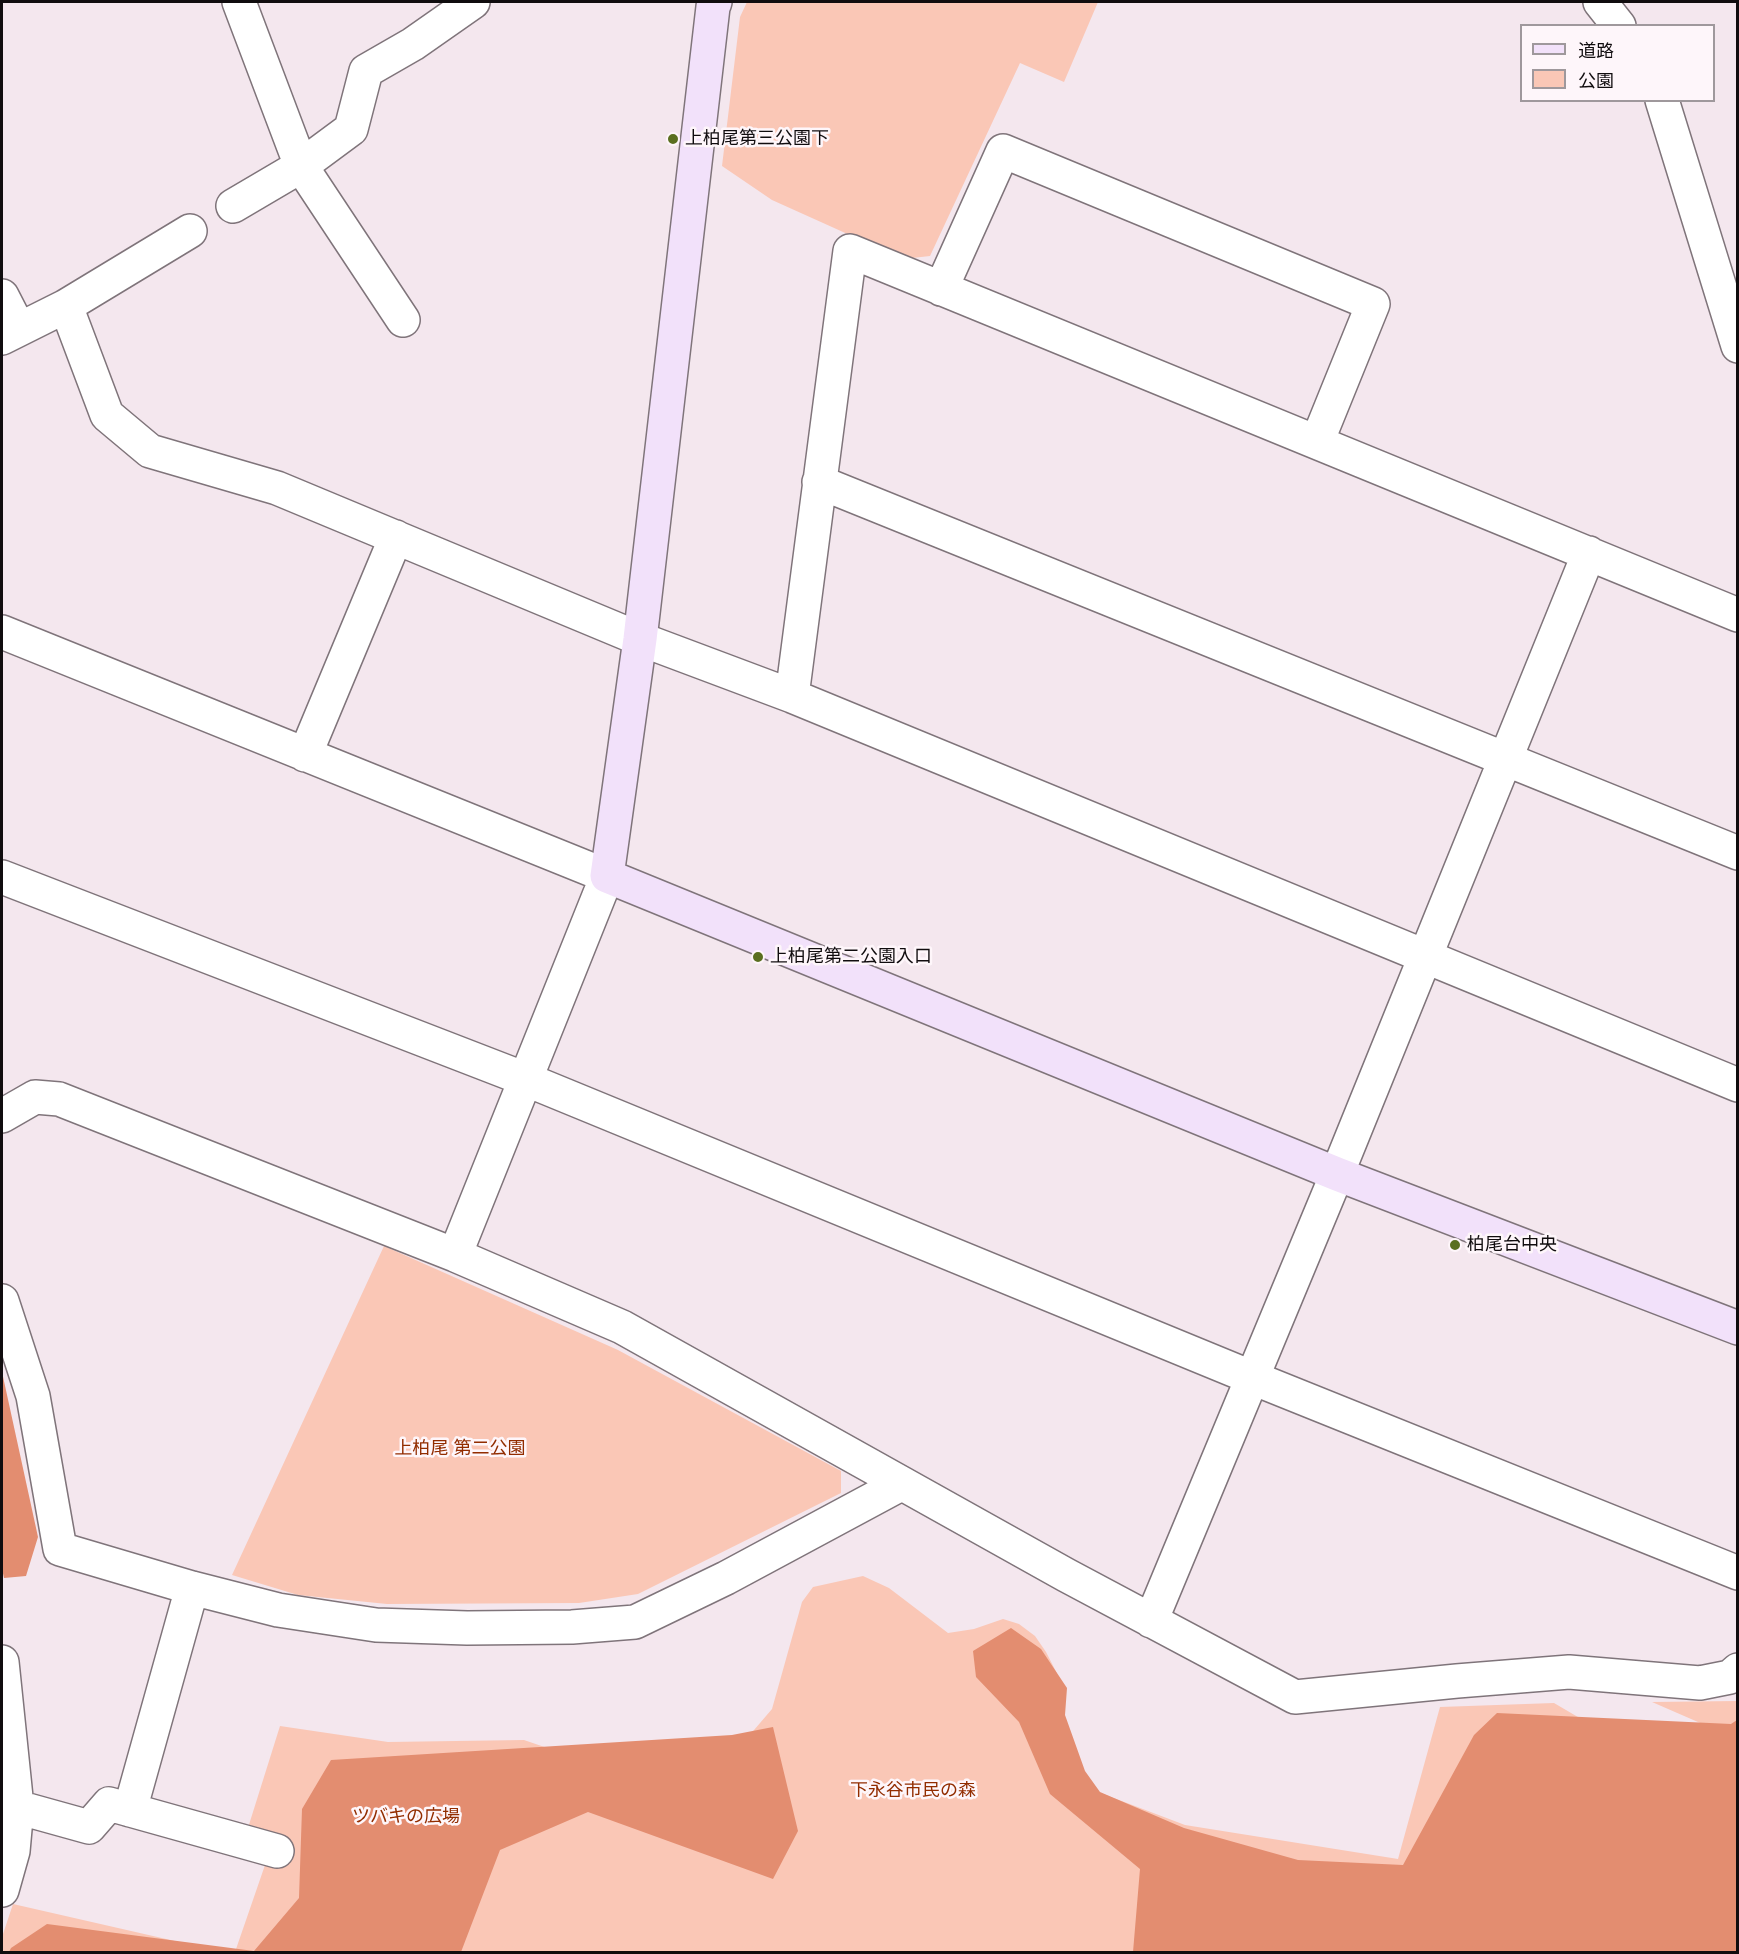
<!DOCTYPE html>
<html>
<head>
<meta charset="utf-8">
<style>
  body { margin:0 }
  #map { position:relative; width:1739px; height:1954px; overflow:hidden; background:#f4e7ee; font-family:Helvetica,"Noto Sans JP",sans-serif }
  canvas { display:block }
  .frame { position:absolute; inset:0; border:3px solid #100c0e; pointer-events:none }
  .legend { position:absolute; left:1520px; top:24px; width:195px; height:78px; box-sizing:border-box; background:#fef6fa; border:2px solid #9f989c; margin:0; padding:8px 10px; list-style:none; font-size:18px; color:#100c0e }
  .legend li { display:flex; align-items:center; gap:12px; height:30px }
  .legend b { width:30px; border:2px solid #9f989c }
</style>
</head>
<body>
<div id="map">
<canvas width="1739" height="1954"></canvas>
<div class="frame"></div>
<ul class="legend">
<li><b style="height:8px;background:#f2e1fa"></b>道路</li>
<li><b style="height:16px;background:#fac7b6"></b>公園</li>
</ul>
</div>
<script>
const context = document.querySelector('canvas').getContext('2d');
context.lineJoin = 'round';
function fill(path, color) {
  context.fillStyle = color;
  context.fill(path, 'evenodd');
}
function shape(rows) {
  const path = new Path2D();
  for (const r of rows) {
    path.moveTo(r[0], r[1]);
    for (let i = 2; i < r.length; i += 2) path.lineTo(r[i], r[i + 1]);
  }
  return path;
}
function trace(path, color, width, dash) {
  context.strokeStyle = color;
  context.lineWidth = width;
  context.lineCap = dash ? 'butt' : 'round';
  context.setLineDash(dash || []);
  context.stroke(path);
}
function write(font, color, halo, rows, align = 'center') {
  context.font = font + ' Helvetica,"Noto Sans JP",sans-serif';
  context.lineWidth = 5;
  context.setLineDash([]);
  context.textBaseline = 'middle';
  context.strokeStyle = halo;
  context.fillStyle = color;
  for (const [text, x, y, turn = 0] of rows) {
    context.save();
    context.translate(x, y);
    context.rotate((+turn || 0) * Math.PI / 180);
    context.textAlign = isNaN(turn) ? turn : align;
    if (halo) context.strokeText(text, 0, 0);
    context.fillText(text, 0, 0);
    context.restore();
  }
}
fill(shape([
  [747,2,1098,2,1064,82,1020,63,930,256,903,259,772,200,722,166,740,17],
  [384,1246,618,1350,841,1471,841,1493,638,1594,579,1603,387,1604,298,1595,232,1575],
  [863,1576,889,1588,948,1633,974,1629,1003,1619,1019,1624,1035,1636,1046,1652,1065,1689,1064,1715,1084,1771,1098,1792,1185,1825,1398,1859,1440,1707,1554,1703,1629,1747,1737,1952,235,1952,274,1839,247,1831,280,1726,388,1742,524,1740,626,1775,712,1779,772,1709,802,1602,813,1587],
  [1737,1701,1737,1739,1652,1702],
  [13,1904,223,1952,2,1952,2,1937]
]), '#fac7b6');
fill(shape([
  [2,1372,38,1537,26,1576,4,1578,2,1569],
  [1011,1628,1041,1649,1067,1688,1065,1715,1085,1771,1100,1792,1184,1828,1298,1860,1403,1865,1474,1735,1497,1713,1731,1724,1737,1720,1737,1952,1133,1952,1140,1869,1050,1794,1019,1722,976,1677,973,1651],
  [773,1727,798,1831,773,1879,588,1812,500,1850,461,1952,9,1952,11,1948,47,1924,254,1951,299,1898,302,1809,331,1760,732,1735]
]), '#e38d70');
const street = shape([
  [239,2,301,166,403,320],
  [1600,2,1619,26],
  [1662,100,1738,346],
  [233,206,301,166,351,129,366,71,413,44,473,2],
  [190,231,66,306,107,415,150,451,277,488,640,639,792,696,1738,1085],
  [941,289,1003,151,1373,304,1317,442],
  [2,296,19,329],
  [2,338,66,306],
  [819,482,1738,853],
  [2,632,607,876,455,1255],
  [792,696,850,251,1738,615],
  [305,755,396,537],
  [2,877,525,1079,1253,1378,1738,1573],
  [2,1116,35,1097,59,1099,455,1255,622,1327,1066,1575,1295,1697,1457,1681,1569,1672,1700,1683,1730,1677,1738,1670],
  [2,1301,33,1396,60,1549,192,1588,278,1610,376,1625,467,1628,572,1627,635,1622,726,1578,901,1484],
  [1151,1621,1337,1174,1589,553],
  [2,1662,17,1807,13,1851,2,1890],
  [17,1807,89,1827,109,1804,277,1851],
  [130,1810,192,1588]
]);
const secondary = shape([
  [715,2,713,7,640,639,607,876,1337,1174,1738,1328]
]);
trace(street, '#7f747a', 36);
trace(secondary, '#7f747a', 36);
trace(street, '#fff', 33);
trace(secondary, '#f2e1fa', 33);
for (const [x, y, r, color] of [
  [673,139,6,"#5a6f1f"],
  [758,957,6,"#5a6f1f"],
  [1455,1245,6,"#5a6f1f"]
]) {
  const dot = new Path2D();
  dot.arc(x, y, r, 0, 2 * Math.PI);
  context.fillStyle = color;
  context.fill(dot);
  trace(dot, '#fef6fa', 2);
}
write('18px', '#100c0e', '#fef6fa', [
  ["上柏尾第三公園下",685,139],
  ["上柏尾第二公園入口",770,957],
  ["柏尾台中央",1467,1245]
], 'left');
write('18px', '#922d00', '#fef6fa', [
  ["上柏尾 第二公園",460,1449],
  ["下永谷市民の森",913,1791],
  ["ツバキの広場",406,1817]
]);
</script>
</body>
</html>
